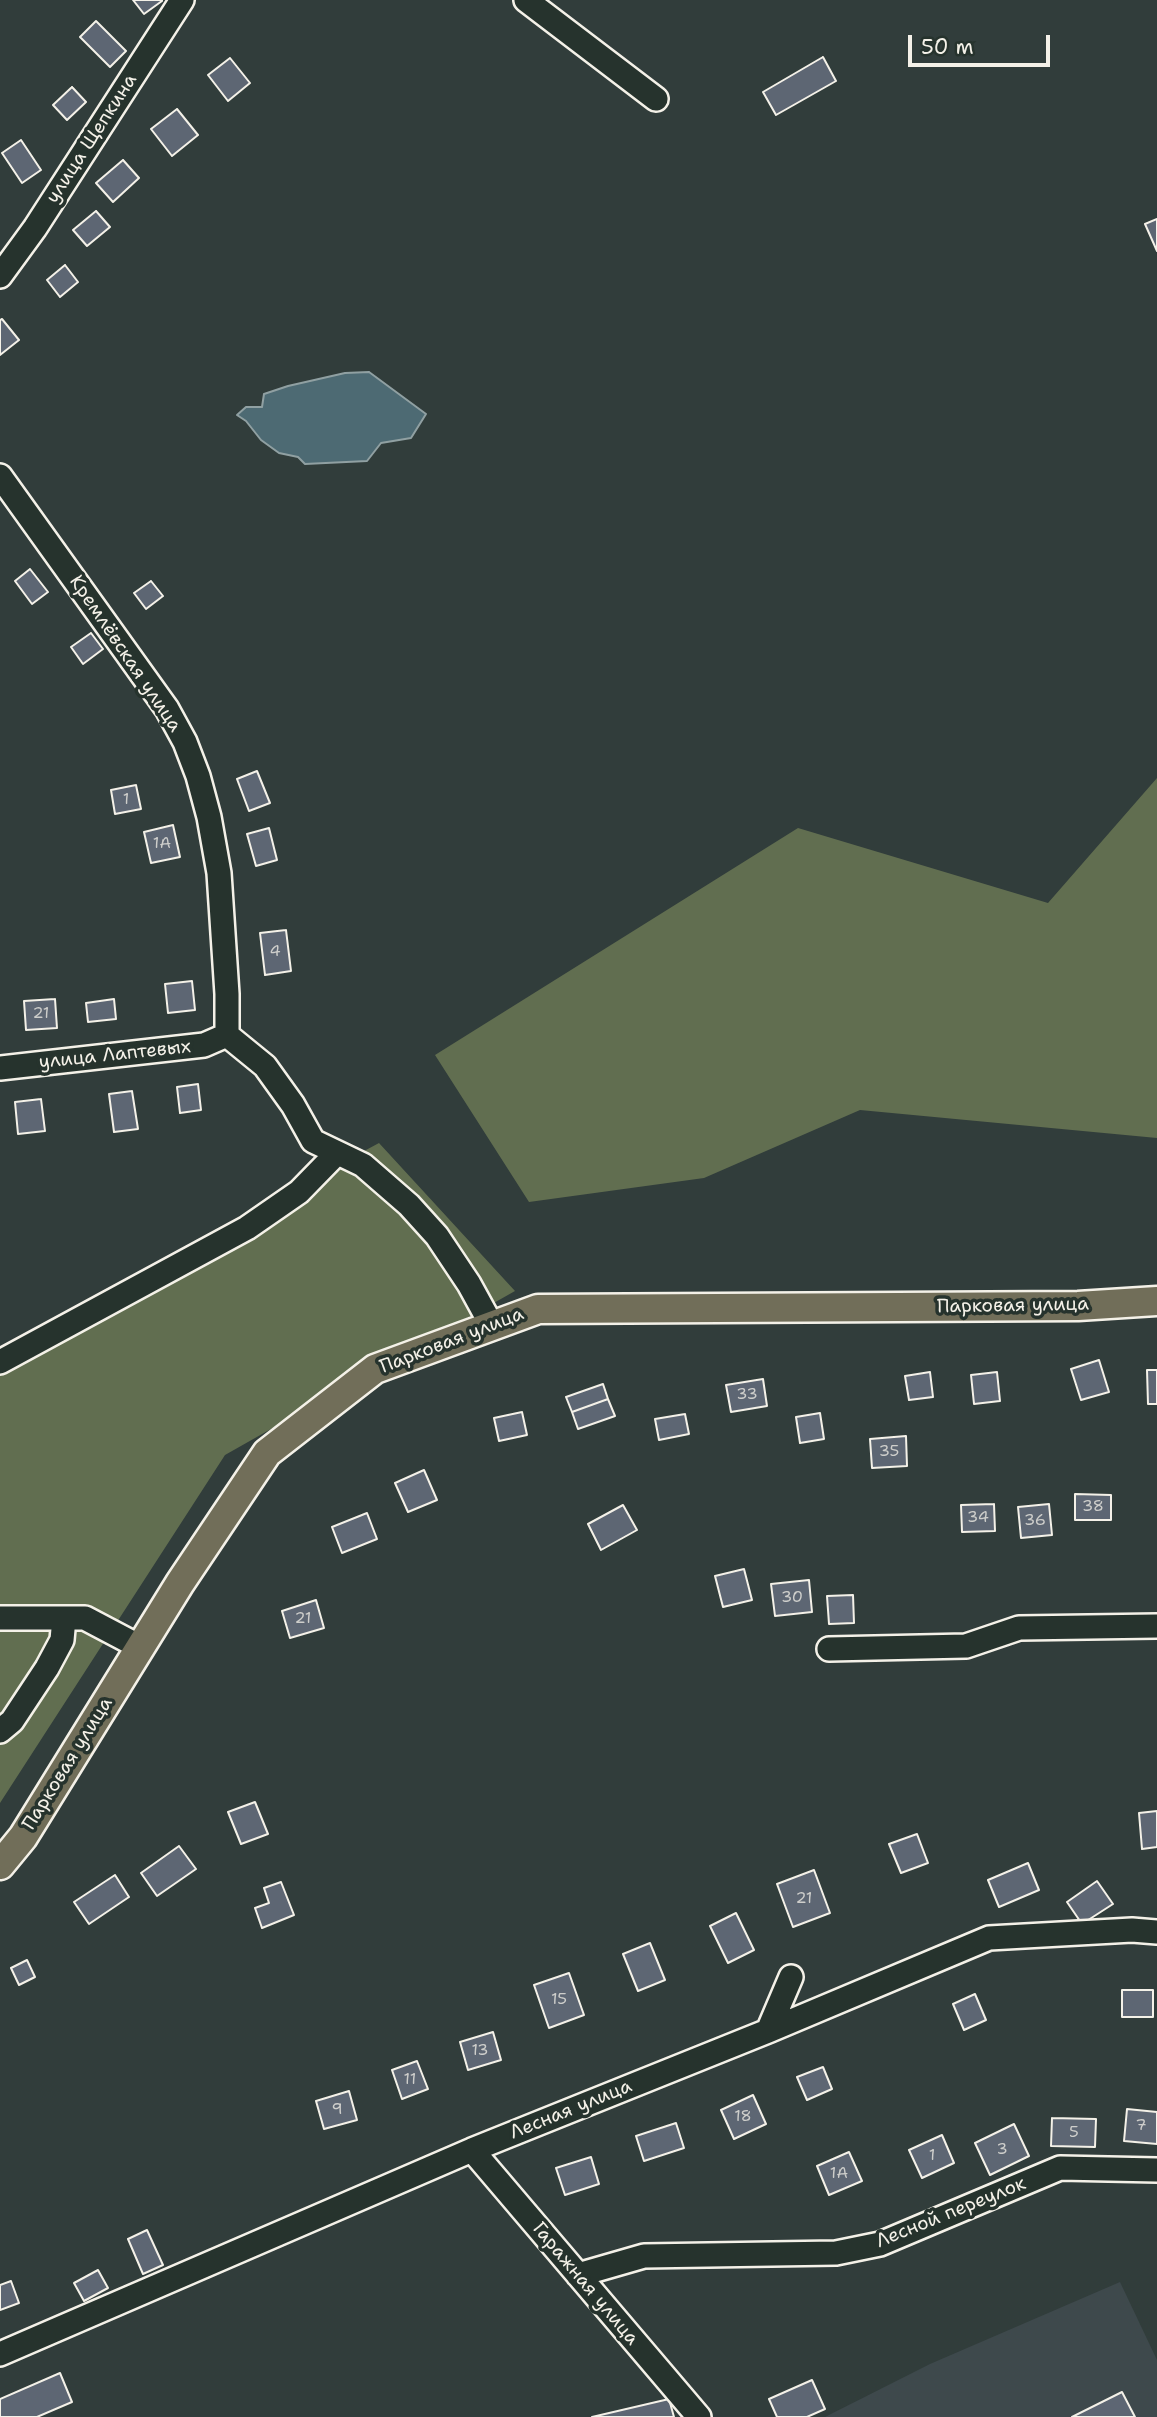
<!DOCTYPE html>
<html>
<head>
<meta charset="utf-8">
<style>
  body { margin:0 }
  #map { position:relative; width:1157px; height:2417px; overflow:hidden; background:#313d3b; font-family:"Shantell Sans",sans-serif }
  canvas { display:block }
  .scale { position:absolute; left:908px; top:35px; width:142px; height:32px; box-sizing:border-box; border:4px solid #f4f1e8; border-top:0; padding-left:9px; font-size:21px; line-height:24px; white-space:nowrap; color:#f4f1e8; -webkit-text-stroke:5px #26332d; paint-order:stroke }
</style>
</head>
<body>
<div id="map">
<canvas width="1157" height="2417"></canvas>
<div class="scale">50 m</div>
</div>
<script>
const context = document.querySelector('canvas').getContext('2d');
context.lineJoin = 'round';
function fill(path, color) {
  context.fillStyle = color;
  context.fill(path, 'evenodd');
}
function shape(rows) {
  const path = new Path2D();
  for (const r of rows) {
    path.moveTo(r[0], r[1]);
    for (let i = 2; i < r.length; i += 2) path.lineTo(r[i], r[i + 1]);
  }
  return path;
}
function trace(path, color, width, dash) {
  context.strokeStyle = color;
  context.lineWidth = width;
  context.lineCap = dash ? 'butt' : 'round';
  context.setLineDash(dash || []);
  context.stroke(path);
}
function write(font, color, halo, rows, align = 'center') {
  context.font = font + ' "Shantell Sans",sans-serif';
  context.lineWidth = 7;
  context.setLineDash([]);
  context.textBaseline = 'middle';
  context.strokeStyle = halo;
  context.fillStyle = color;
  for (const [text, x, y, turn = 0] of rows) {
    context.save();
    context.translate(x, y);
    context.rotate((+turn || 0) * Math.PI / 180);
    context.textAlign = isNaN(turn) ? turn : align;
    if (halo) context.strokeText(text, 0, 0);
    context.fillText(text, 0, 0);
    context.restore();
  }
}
fill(shape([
  [1120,2282,1157,2360,1157,2417,825,2417,930,2364]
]), '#3e494c');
fill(shape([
  [1157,778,1157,1138,860,1110,704,1178,529,1202,435,1055,798,828,1048,903],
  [379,1143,515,1291,225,1455,0,1803,0,1347]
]), '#616e50');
const water = shape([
  [369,372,426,414,411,438,381,443,367,461,305,464,298,457,279,453,261,440,246,421,237,415,246,407,262,407,264,394,288,386,345,373,369,372]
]);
fill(water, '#4d6a73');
trace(water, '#90a0a2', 2);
const building = shape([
  [133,0,162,0,162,1,144,14,133,0],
  [96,21,126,51,110,67,80,37,96,21],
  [823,57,836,81,776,115,763,92,823,57],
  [230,58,250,83,228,101,208,75,230,58],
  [72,87,86,102,67,120,53,105,72,87],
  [177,109,198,135,172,156,151,129,177,109],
  [21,140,41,170,22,183,2,153,21,140],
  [123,160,139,178,113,202,96,183,123,160],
  [96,211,110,227,87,246,73,230,96,211],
  [1157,219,1157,251,1145,224,1157,219],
  [65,265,78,282,60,297,47,280,65,265],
  [2,319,19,340,0,355,0,320,2,319],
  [30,569,48,592,32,604,15,581,30,569],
  [151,581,163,596,146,609,134,593,151,581],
  [91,633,103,649,83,664,71,647,91,633],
  [257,771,270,803,249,811,237,779,257,771],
  [136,785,141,809,115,814,111,790,136,785],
  [173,825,180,857,151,863,144,832,173,825],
  [269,828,277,860,256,866,247,834,269,828],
  [286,930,291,971,265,975,260,933,286,930],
  [192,981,195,1010,168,1013,165,984,192,981],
  [55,999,57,1028,26,1030,24,1001,55,999],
  [114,999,116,1019,88,1022,86,1003,114,999],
  [198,1084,201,1110,180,1113,177,1087,198,1084],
  [132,1091,138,1129,114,1132,109,1094,132,1091],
  [41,1099,45,1131,18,1134,15,1102,41,1099],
  [1099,1360,1109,1392,1081,1400,1071,1369,1099,1360],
  [1147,1370,1157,1370,1157,1404,1148,1404,1147,1370],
  [930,1372,933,1397,909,1400,905,1376,930,1372],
  [997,1372,1000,1401,974,1404,971,1375,997,1372],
  [763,1379,767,1406,731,1412,726,1385,763,1379],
  [603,1384,608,1399,572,1412,566,1397,603,1384],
  [608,1399,615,1416,578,1429,572,1412,608,1399],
  [522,1412,527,1435,499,1441,494,1418,522,1412],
  [820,1413,824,1439,800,1443,796,1417,820,1413],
  [685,1414,689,1434,659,1440,655,1419,685,1414],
  [906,1436,907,1466,872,1468,870,1439,906,1436],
  [424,1470,437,1500,408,1512,395,1483,424,1470],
  [1075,1494,1111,1495,1111,1520,1075,1520,1075,1494],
  [994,1504,995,1531,962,1532,961,1505,994,1504],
  [1049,1504,1052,1535,1021,1538,1018,1507,1049,1504],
  [623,1505,637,1530,601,1550,588,1524,623,1505],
  [367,1513,377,1539,342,1553,332,1527,367,1513],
  [744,1569,752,1600,723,1607,715,1576,744,1569],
  [809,1580,812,1612,775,1616,771,1584,809,1580],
  [853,1595,854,1623,829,1624,827,1596,853,1595],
  [316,1600,324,1628,290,1638,282,1611,316,1600],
  [255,1802,268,1834,241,1844,228,1812,255,1802],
  [1157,1811,1157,1847,1142,1849,1139,1813,1157,1811],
  [917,1834,928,1863,901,1873,889,1844,917,1834],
  [179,1846,196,1869,157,1896,141,1873,179,1846],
  [1028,1863,1039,1890,999,1907,988,1880,1028,1863],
  [814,1870,830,1913,793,1927,777,1884,814,1870],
  [115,1875,129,1897,89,1924,74,1902,115,1875],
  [1097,1881,1113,1904,1082,1924,1067,1902,1097,1881],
  [281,1882,294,1915,262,1928,255,1908,269,1903,264,1888,281,1882],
  [736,1913,754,1950,728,1963,710,1926,736,1913],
  [650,1943,665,1980,638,1991,623,1954,650,1943],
  [27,1960,35,1977,19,1985,11,1968,27,1960],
  [569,1973,584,2015,549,2028,534,1985,569,1973],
  [1122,1990,1153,1990,1153,2017,1122,2017,1122,1990],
  [975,1994,986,2020,964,2030,953,2004,975,1994],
  [493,2032,501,2060,468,2070,460,2042,493,2032],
  [417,2061,428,2089,402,2099,392,2070,417,2061],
  [823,2067,832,2089,807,2100,797,2077,823,2067],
  [349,2091,357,2120,324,2129,316,2101,349,2091],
  [753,2095,766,2124,734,2139,721,2110,753,2095],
  [1127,2109,1157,2112,1157,2144,1124,2141,1127,2109],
  [1052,2118,1096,2119,1095,2147,1051,2146,1052,2118],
  [676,2123,684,2148,644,2161,636,2136,676,2123],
  [1014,2124,1029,2156,990,2175,975,2143,1014,2124],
  [942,2135,954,2163,922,2178,909,2150,942,2135],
  [849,2152,862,2181,829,2195,817,2166,849,2152],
  [591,2157,599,2184,565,2195,556,2168,591,2157],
  [147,2230,163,2265,143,2274,128,2239,147,2230],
  [98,2270,108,2288,84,2301,74,2283,98,2270],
  [11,2281,19,2303,0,2310,0,2285,11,2281],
  [60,2373,72,2402,37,2417,0,2417,0,2399,60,2373],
  [812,2380,825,2409,807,2417,777,2417,769,2399,812,2380],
  [1122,2392,1135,2417,1072,2417,1122,2392],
  [669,2399,674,2417,592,2417,669,2399]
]);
fill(building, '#5d6673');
trace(building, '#f4f1e8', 2);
const minor = shape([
  [526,0,656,99],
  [0,276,35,228,182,0],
  [0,476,167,709,185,742,198,776,209,817,219,873,227,994,227,1035],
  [227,1035,265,1066,293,1105,313,1141,363,1165,409,1205,437,1236,469,1284,492,1326],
  [0,1068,204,1045,227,1035],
  [0,1362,247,1228,299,1192,337,1153],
  [0,1618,85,1618,140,1647],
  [829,1649,966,1646,1019,1628,1157,1626],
  [0,1731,12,1721,47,1668,62,1640,64,1618],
  [768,2031,791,1977],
  [472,2150,699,2417],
  [578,2275,644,2256,836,2253,880,2244,1060,2168,1157,2170],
  [0,2354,472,2150,768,2031,989,1938,1132,1930,1157,1932]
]);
const major = shape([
  [0,1865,23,1837,180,1583,267,1453,375,1369,538,1309,1078,1306,1157,1301]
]);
trace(minor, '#f4f1e8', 28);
trace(major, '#f4f1e8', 33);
trace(minor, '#26332d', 23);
trace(major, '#716e59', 28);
write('16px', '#cececb', null, [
  ["1",126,800],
  ["1А",162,844],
  ["4",275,952],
  ["21",41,1014],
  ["33",747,1395],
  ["35",889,1452],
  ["38",1093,1507],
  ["34",978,1518],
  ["36",1035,1521],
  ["30",792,1598],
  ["21",303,1619],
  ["21",804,1899],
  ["15",559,2000],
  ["13",480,2051],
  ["11",410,2080],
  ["9",337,2110],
  ["18",743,2117],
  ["7",1141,2126],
  ["5",1074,2133],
  ["3",1002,2150],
  ["1",932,2156],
  ["1А",839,2174]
]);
write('19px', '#f4f1e8', '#26332d', [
  ["улица Щепкина",92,139,-57],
  ["Кремлёвская улица",125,654,56],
  ["улица Лаптевых",115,1055,-6],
  ["Парковая улица",1013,1306,-1],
  ["Парковая улица",452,1341,-21],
  ["Парковая улица",68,1764,-58],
  ["Лесная улица",571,2110,-22],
  ["Лесной переулок",951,2213,-22],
  ["Гаражная улица",585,2284,50]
]);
</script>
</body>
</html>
